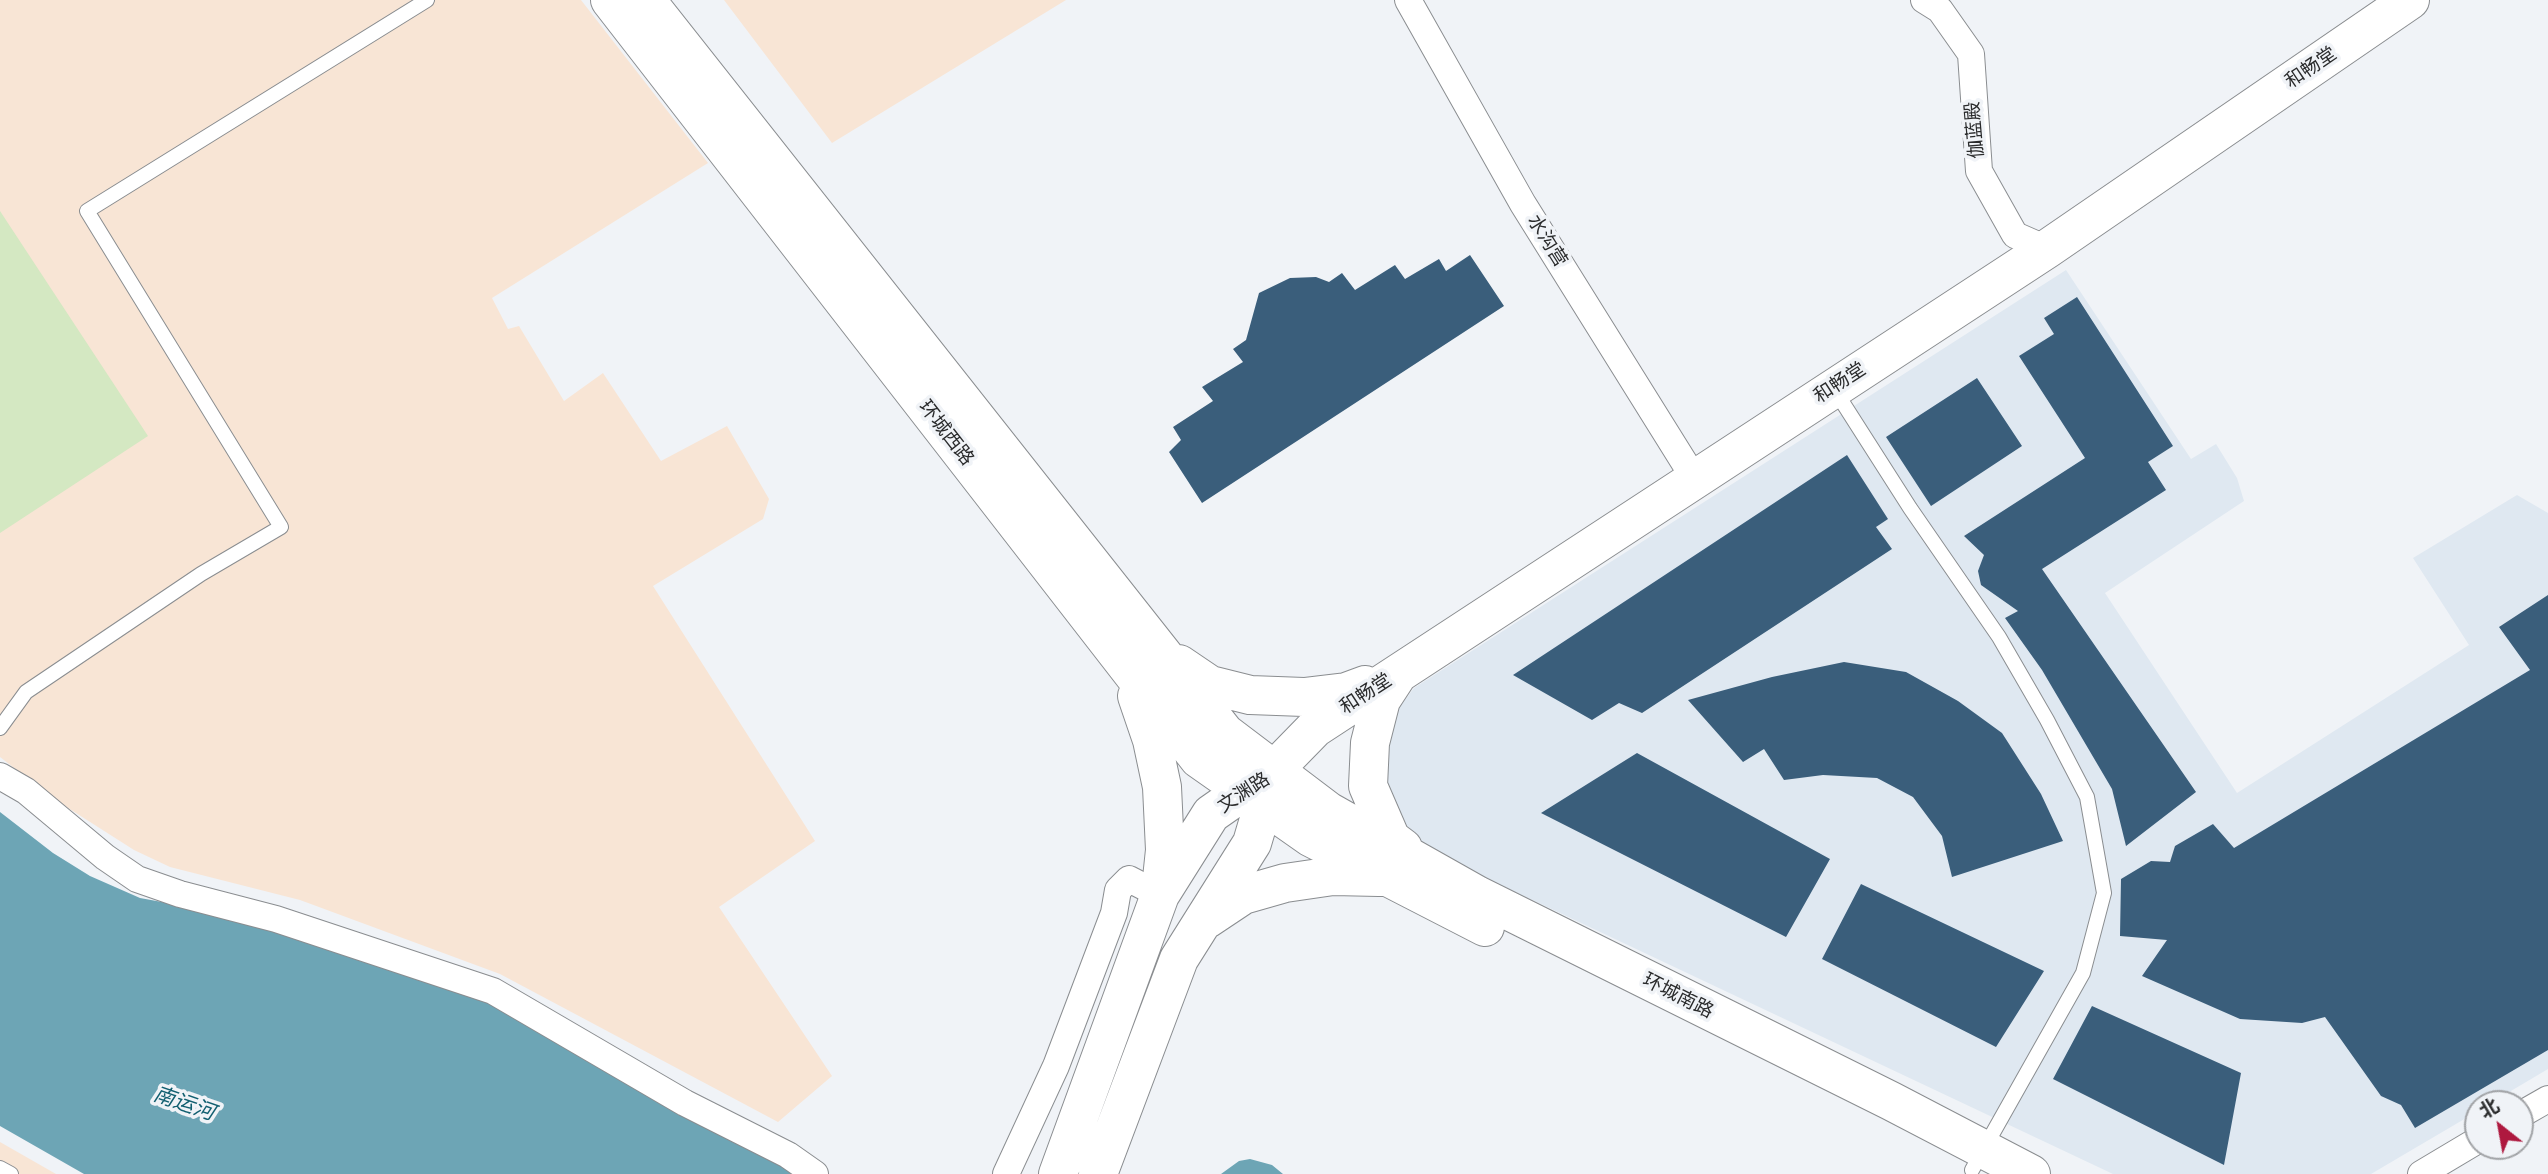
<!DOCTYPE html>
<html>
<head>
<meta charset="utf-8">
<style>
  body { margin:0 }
  #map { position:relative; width:2548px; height:1174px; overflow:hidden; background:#f0f3f7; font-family:"Roboto Serif","Noto Sans SC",serif }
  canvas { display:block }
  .north { position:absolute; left:2464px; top:1090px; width:70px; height:70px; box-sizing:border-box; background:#f0f3f7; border:2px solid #a1a3a6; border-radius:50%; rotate:329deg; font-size:19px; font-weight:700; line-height:28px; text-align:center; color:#2a2b2c }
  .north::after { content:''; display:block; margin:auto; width:24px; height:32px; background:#ae193f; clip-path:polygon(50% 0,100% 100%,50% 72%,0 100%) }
</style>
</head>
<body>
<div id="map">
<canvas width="2548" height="1174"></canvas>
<div class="north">北</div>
</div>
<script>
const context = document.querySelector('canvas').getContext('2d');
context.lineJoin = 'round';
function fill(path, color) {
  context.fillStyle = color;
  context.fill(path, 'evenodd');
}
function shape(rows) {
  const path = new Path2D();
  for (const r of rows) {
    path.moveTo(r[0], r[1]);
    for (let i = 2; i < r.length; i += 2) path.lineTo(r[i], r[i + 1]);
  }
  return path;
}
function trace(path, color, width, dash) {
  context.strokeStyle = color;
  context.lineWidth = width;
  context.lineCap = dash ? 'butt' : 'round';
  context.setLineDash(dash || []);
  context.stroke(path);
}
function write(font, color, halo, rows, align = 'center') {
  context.font = font + ' "Roboto Serif","Noto Sans SC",serif';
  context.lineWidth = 7;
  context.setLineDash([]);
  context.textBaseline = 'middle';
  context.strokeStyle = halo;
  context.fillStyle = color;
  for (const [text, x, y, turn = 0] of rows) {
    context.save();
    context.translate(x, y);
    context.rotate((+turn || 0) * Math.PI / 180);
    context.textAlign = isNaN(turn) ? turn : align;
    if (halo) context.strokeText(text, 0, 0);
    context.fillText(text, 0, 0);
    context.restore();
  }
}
fill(shape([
  [2066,270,2191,459,2216,444,2237,478,2244,501,2105,593,2237,793,2469,645,2413,558,2517,495,2548,513,2548,1069,2489,1104,2478,1104,2478,1111,2371,1174,2113,1174,1437,855,1389,819,1382,730,1414,688]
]), '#dfe8f1');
fill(shape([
  [0,0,581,0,708,163,492,298,508,329,519,326,564,401,603,373,661,461,727,426,769,499,763,519,653,586,815,841,719,907,832,1076,778,1122,500,974,300,900,170,867,134,850,54,799,0,757],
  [724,0,1066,0,832,143],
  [0,1142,56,1174,0,1174]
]), '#f8e5d5');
fill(shape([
  [0,211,148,436,0,533]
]), '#d4e8c2');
fill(shape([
  [0,812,53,853,90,876,140,898,211,911,484,994,796,1174,84,1174,0,1126],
  [1250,1159,1272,1165,1283,1174,1221,1174,1239,1161]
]), '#6da5b5');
fill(shape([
  [1470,255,1504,306,1202,503,1169,452,1181,440,1173,427,1213,401,1202,387,1243,362,1233,349,1246,340,1259,293,1290,278,1316,277,1329,282,1342,273,1355,290,1395,265,1405,279,1439,259,1446,271],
  [2077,297,2173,446,2148,462,2166,490,2042,569,2196,792,2126,846,2112,789,2042,670,2005,618,2018,611,1981,585,1978,571,1984,555,1964,536,2085,458,2019,356,2054,334,2044,318],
  [1977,378,2022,446,1931,506,1886,437],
  [1847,455,1888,519,1876,527,1892,549,1642,713,1619,703,1592,720,1513,675],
  [2548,595,2548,1050,2415,1128,2401,1105,2381,1096,2325,1017,2302,1023,2240,1019,2142,976,2167,940,2120,936,2121,879,2151,861,2170,862,2175,846,2213,824,2234,848,2530,670,2499,627],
  [1844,662,1906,672,1958,701,2002,733,2041,794,2063,841,1952,877,1942,836,1913,797,1877,778,1823,775,1784,780,1764,749,1743,762,1688,700,1772,677],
  [1637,753,1830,859,1786,937,1541,813],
  [1861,884,2044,971,1996,1047,1822,959],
  [2092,1006,2241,1073,2224,1165,2053,1079]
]), '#3a5e7b');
const lane = shape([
  [1834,389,1910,508,1999,637,2047,720,2087,797,2104,893,2083,973,1972,1170],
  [0,728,26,692,201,574,281,527,87,211,427,0],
  [0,1168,11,1174]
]);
const street = shape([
  [1408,0,1523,204,1694,478],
  [1924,0,1940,10,1971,54,1979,171,2015,235,2047,249],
  [0,776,26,791,105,857,137,879,180,894,276,919,493,991,685,1103,788,1155,815,1174],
  [2520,1115,2548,1099],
  [1006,1174,1056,1066,1114,913,1118,890,1129,879,1160,895],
  [2421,1174,2478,1140]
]);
const secondary = shape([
  [610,0,1199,759,1310,837,1485,927],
  [646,0,1225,733,1328,811,1477,895,1891,1101,2031,1174],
  [1179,664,1210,685,1250,695,1304,697,1346,692,1365,685],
  [1398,674,1381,700,1370,743,1368,786,1391,839,1403,848],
  [1137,696,1152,740,1162,787,1165,850,1161,888],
  [1207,919,1243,895,1285,883,1333,876,1379,877],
  [1058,1174,1160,895,1211,814,1274,770,1315,728,2047,249,2410,0],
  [1098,1174,1179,959,1252,843,1270,782]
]);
trace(lane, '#8a8d90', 16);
trace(street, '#8a8d90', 28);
trace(secondary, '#8a8d90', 40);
trace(lane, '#fff', 14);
trace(street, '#fff', 26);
trace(secondary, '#fff', 38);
write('19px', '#2a2b2c', '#f0f3f7', [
  ["和畅堂",2311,68,-34],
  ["伽蓝殿",1975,130,-95],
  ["水沟营",1547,241,58],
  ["和畅堂",1840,383,-33],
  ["环城西路",946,433,52],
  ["和畅堂",1366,694,-33],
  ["文渊路",1244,793,-33],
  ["环城南路",1678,996,27]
]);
write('italic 21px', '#115f70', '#f0f3f7', [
  ["南运河",184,1104,19]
]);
</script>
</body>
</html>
